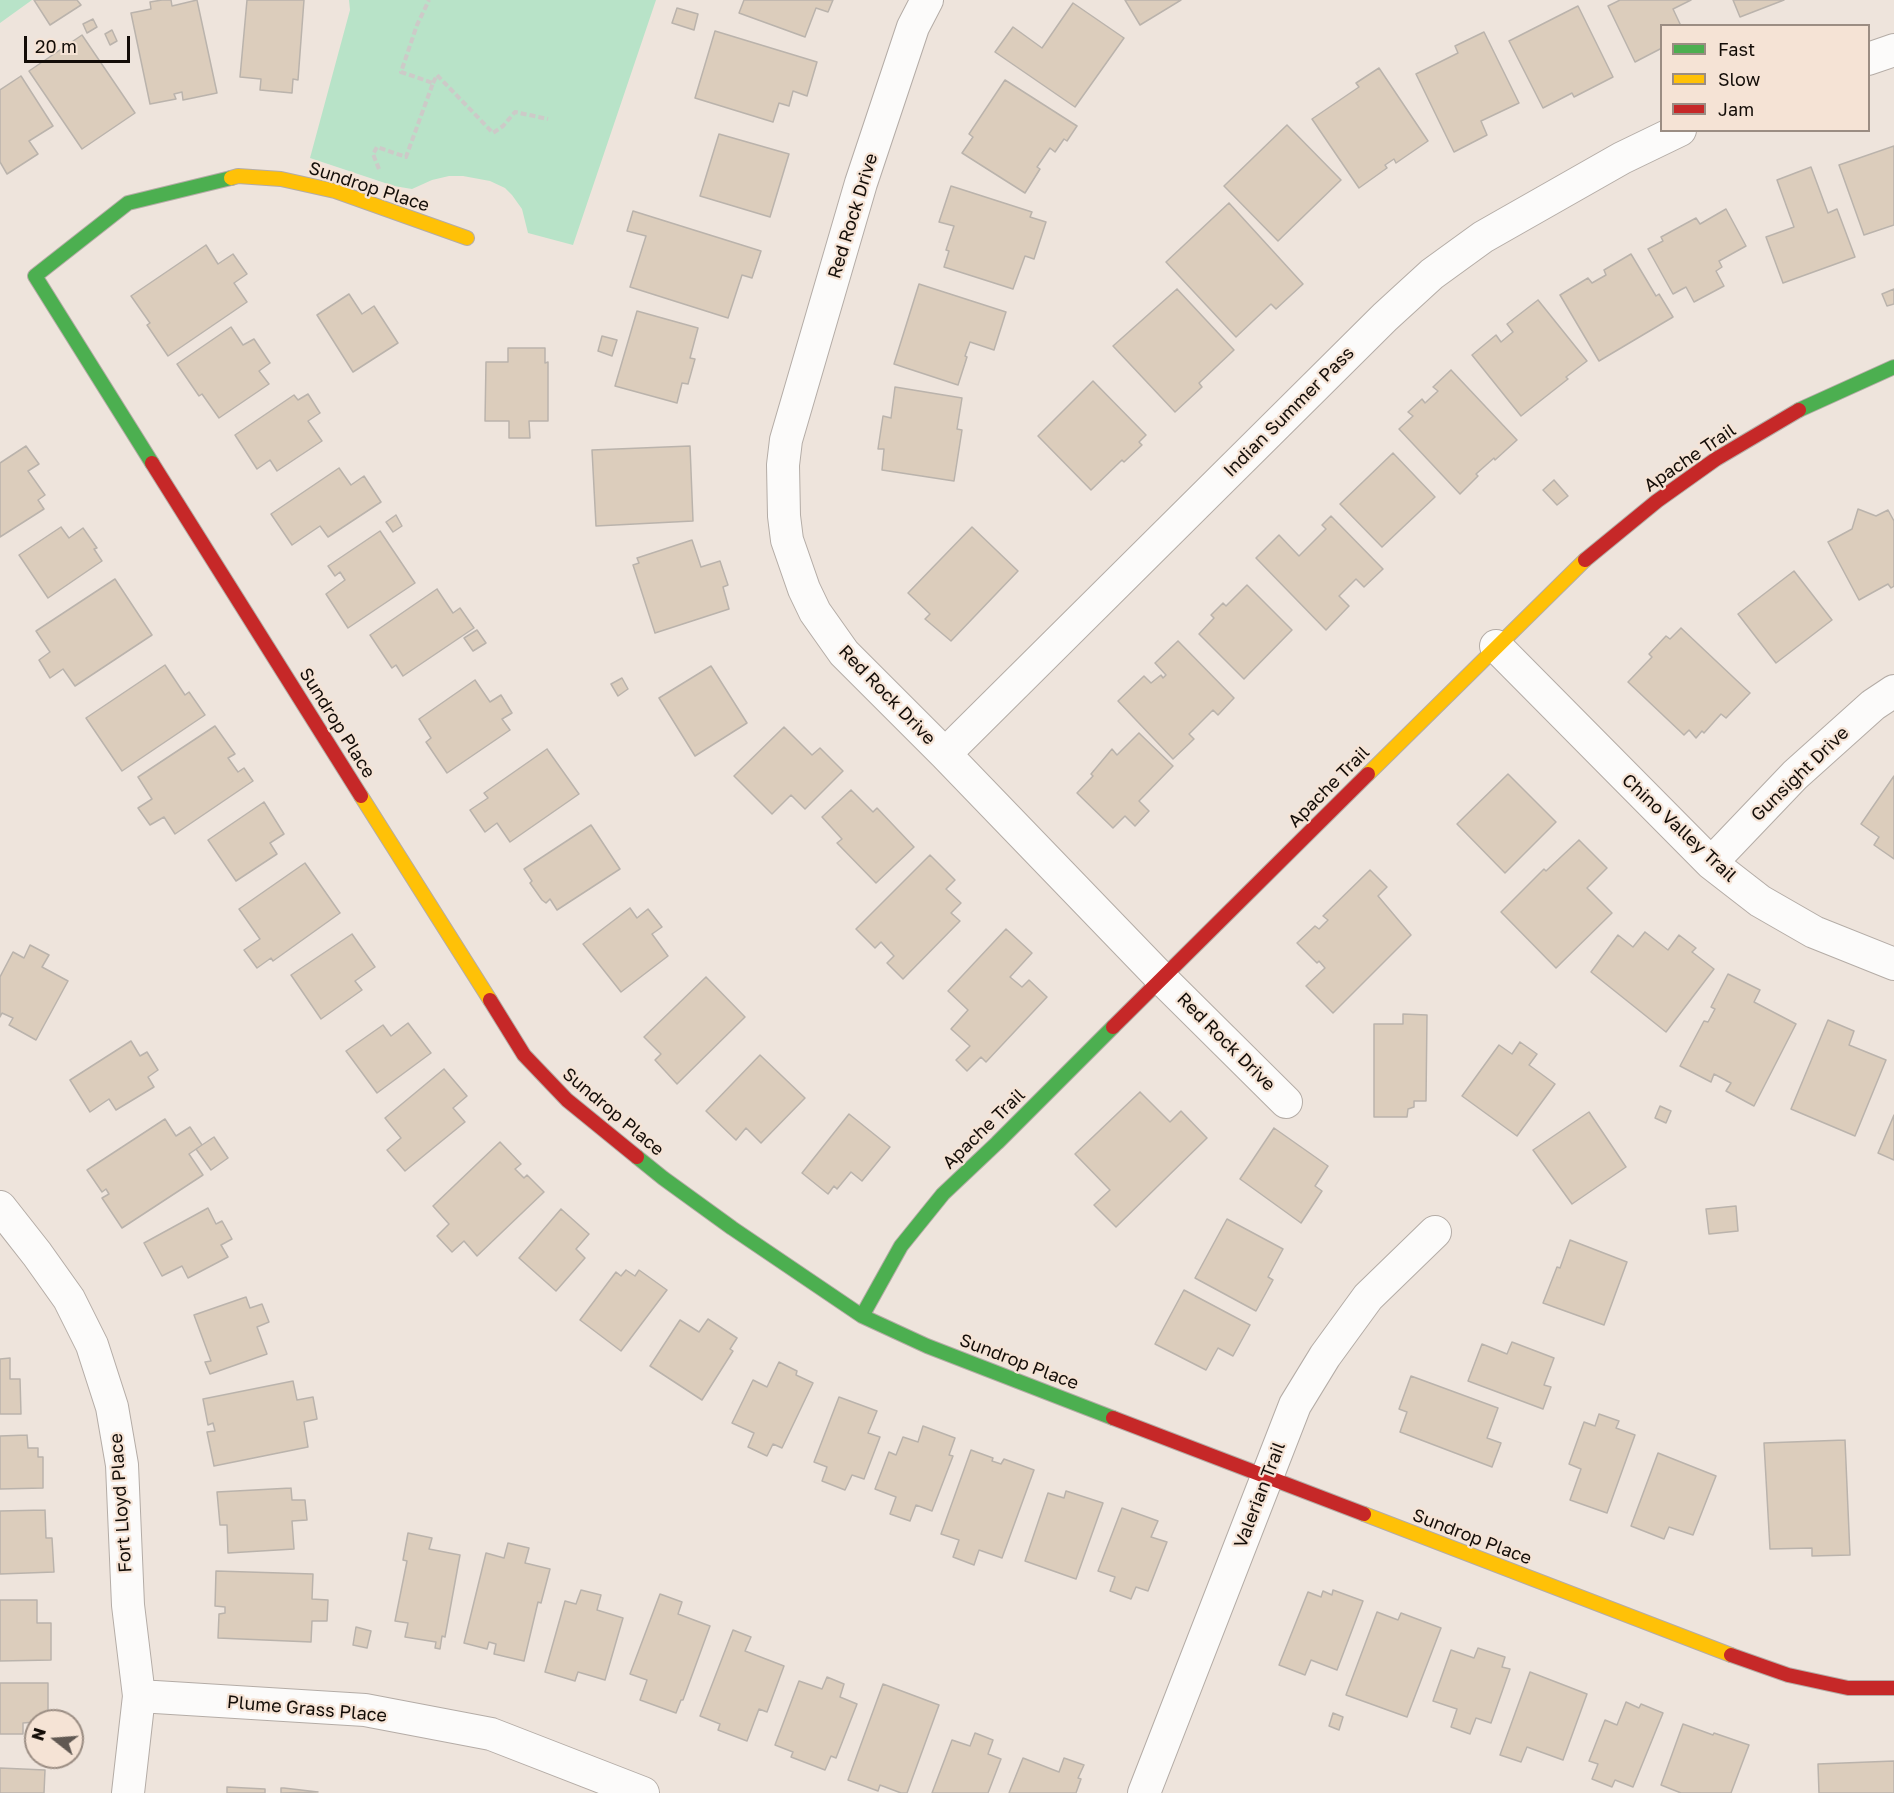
<!DOCTYPE html>
<html>
<head>
<meta charset="utf-8">
<style>
  body { margin:0 }
  #map { position:relative; width:1894px; height:1793px; overflow:hidden; background:#eee4dc; font-family:"Golos Text",sans-serif }
  canvas { display:block }
  .legend { position:absolute; left:1660px; top:24px; width:210px; height:108px; box-sizing:border-box; background:#f5e3d5; border:2px solid #9b8d83; margin:0; padding:8px 10px; list-style:none; font-size:18px; color:#130d08 }
  .legend li { display:flex; align-items:center; gap:12px; height:30px }
  .legend b { width:30px; border:2px solid #9b8d83 }
  .north { position:absolute; left:24px; top:1709px; width:60px; height:60px; box-sizing:border-box; background:#f5e3d5; border:2px solid #9b8d83; border-radius:50%; rotate:287deg; font-size:16px; font-weight:700; line-height:24px; text-align:center; color:#130d08 }
  .north::after { content:''; display:block; margin:auto; width:21px; height:27px; background:#605852; clip-path:polygon(50% 0,100% 100%,50% 72%,0 100%) }
  .scale { position:absolute; left:24px; top:36px; width:106px; height:27px; box-sizing:border-box; border:3px solid #130d08; border-top:0; padding-left:8px; font-size:18px; line-height:21px; white-space:nowrap; color:#130d08; -webkit-text-stroke:4px #f5e3d5; paint-order:stroke }
</style>
</head>
<body>
<div id="map">
<canvas width="1894" height="1793"></canvas>
<ul class="legend">
<li><b style="height:8px;background:#4caf50"></b>Fast</li>
<li><b style="height:8px;background:#ffc107"></b>Slow</li>
<li><b style="height:8px;background:#c62828"></b>Jam</li>
</ul>
<div class="north">N</div>
<div class="scale">20 m</div>
</div>
<script>
const context = document.querySelector('canvas').getContext('2d');
context.lineJoin = 'round';
function fill(path, color) {
  context.fillStyle = color;
  context.fill(path, 'evenodd');
}
function shape(rows) {
  const path = new Path2D();
  for (const r of rows) {
    path.moveTo(r[0], r[1]);
    for (let i = 2; i < r.length; i += 2) path.lineTo(r[i], r[i + 1]);
  }
  return path;
}
function trace(path, color, width, dash) {
  context.strokeStyle = color;
  context.lineWidth = width;
  context.lineCap = dash ? 'butt' : 'round';
  context.setLineDash(dash || []);
  context.stroke(path);
}
function write(font, color, halo, rows, align = 'center') {
  context.font = font + ' "Golos Text",sans-serif';
  context.lineWidth = 4.5;
  context.setLineDash([]);
  context.textBaseline = 'middle';
  context.strokeStyle = halo;
  context.fillStyle = color;
  for (const [text, x, y, turn = 0] of rows) {
    context.save();
    context.translate(x, y);
    context.rotate((+turn || 0) * Math.PI / 180);
    context.textAlign = isNaN(turn) ? turn : align;
    if (halo) context.strokeText(text, 0, 0);
    context.fillText(text, 0, 0);
    context.restore();
  }
}
fill(shape([
  [0,0,32,0,0,23],
  [349,0,656,0,573,245,528,233,522,209,512,195,505,188,490,181,463,176,449,176,432,180,412,189,394,186,310,158,350,10]
]), '#b8e3c8');
const building = shape([
  [34,0,77,0,81,5,50,25,34,0],
  [162,0,171,0,172,6,197,0,217,93,183,100,182,92,174,94,176,99,150,104,131,13,151,9,150,2,162,0],
  [247,0,304,0,298,80,293,79,292,93,260,90,261,79,240,77,247,0],
  [744,0,833,0,828,12,816,8,805,37,739,13,744,0],
  [1125,0,1181,0,1140,25,1125,0],
  [1620,0,1691,0,1673,9,1681,26,1662,26,1662,48,1635,62,1608,6,1620,0],
  [1733,0,1784,0,1740,17,1733,0],
  [1073,3,1124,38,1075,107,995,52,1013,27,1042,48,1073,3],
  [1578,6,1613,77,1574,97,1572,93,1543,108,1509,41,1578,6],
  [677,8,698,14,694,30,672,23,677,8],
  [93,19,97,27,87,33,83,24,93,19],
  [112,30,117,41,110,45,105,34,112,30],
  [715,31,817,62,807,96,793,91,789,106,779,103,773,122,695,98,715,31],
  [1484,32,1519,103,1481,121,1487,135,1454,152,1416,74,1458,53,1455,46,1484,32],
  [82,35,135,113,82,149,29,71,82,35],
  [1379,68,1428,141,1396,163,1394,159,1385,165,1387,168,1359,188,1312,119,1359,87,1356,83,1379,68],
  [21,76,53,126,29,141,38,154,7,174,0,162,0,90,21,76],
  [1005,80,1077,126,1067,141,1064,139,1055,152,1050,148,1037,167,1040,169,1025,193,962,153,973,137,969,134,1005,80],
  [1287,125,1341,180,1278,241,1224,186,1287,125],
  [719,134,789,154,770,217,700,196,719,134],
  [1894,146,1894,225,1864,235,1839,165,1894,146],
  [1811,167,1828,213,1837,209,1855,257,1783,283,1766,237,1794,227,1777,180,1811,167],
  [951,186,1032,212,1030,217,1046,222,1034,259,1025,256,1013,289,944,267,949,251,946,250,954,226,939,222,951,186],
  [1229,203,1303,284,1276,309,1271,304,1236,337,1166,262,1229,203],
  [1726,209,1746,246,1719,261,1722,267,1716,271,1724,286,1694,302,1686,287,1673,294,1648,249,1663,241,1661,237,1696,218,1700,224,1726,209],
  [633,211,761,251,752,278,742,275,728,318,630,287,646,236,627,231,633,211],
  [206,245,218,264,233,254,247,274,234,283,247,302,168,356,147,325,150,323,131,296,206,245],
  [1631,254,1656,296,1659,294,1673,317,1599,361,1560,295,1588,278,1592,283,1606,275,1604,270,1631,254],
  [919,284,1006,312,994,350,970,342,965,356,967,357,958,385,894,364,919,284],
  [1177,289,1234,350,1199,383,1202,387,1175,412,1113,346,1177,289],
  [1894,289,1894,304,1887,306,1882,294,1894,289],
  [349,294,362,314,374,306,398,343,353,372,317,315,349,294],
  [1538,300,1587,361,1566,377,1568,379,1521,416,1472,355,1496,335,1501,342,1513,332,1507,324,1538,300],
  [637,311,698,328,690,358,695,359,688,384,682,383,677,403,615,386,637,311],
  [231,327,243,345,254,339,270,363,259,371,269,384,219,418,202,394,199,396,177,364,231,327],
  [602,336,617,340,612,356,598,351,602,336],
  [508,348,545,348,545,363,548,362,548,421,529,421,530,438,509,438,509,421,485,421,486,362,508,362,508,348],
  [1451,370,1517,440,1495,460,1494,458,1476,474,1478,476,1460,494,1399,429,1413,416,1408,412,1422,399,1425,403,1438,391,1433,387,1451,370],
  [1093,381,1146,435,1139,442,1142,445,1124,462,1122,460,1091,490,1038,436,1093,381],
  [895,387,962,398,957,429,962,430,954,481,882,470,884,449,878,449,883,416,891,418,895,387],
  [308,394,320,413,308,421,322,441,277,471,270,460,257,469,235,435,294,395,298,400,308,394],
  [26,446,39,464,28,471,45,495,38,500,44,509,0,537,0,463,26,446],
  [690,446,693,521,596,526,592,450,690,446],
  [1393,453,1435,497,1382,547,1340,504,1393,453],
  [339,468,351,485,364,476,381,502,328,537,320,526,292,545,271,514,339,468],
  [1554,480,1568,496,1557,505,1543,490,1554,480],
  [1858,509,1876,516,1888,510,1894,521,1894,586,1891,588,1888,584,1859,600,1828,542,1852,529,1858,509],
  [396,515,402,526,393,532,386,522,396,515],
  [1331,516,1383,569,1364,587,1356,579,1339,596,1349,606,1326,630,1256,558,1279,535,1299,556,1326,529,1322,525,1331,516],
  [61,527,69,538,83,528,97,548,94,549,102,561,48,598,19,555,61,527],
  [972,527,1018,571,951,641,925,619,930,614,908,593,972,527],
  [380,531,415,583,348,628,326,594,345,580,340,572,335,576,328,566,380,531],
  [692,540,701,567,720,561,728,585,723,587,729,609,655,633,633,565,639,563,637,558,692,540],
  [1794,571,1832,620,1776,663,1738,614,1794,571],
  [115,579,152,635,75,686,63,669,50,678,39,660,50,652,36,631,115,579],
  [1247,585,1292,630,1244,679,1199,634,1214,618,1211,615,1223,603,1226,606,1247,585],
  [437,589,453,613,460,608,474,628,403,676,396,665,392,668,370,635,437,589],
  [1681,628,1750,693,1726,718,1721,714,1704,733,1702,731,1696,738,1689,730,1684,735,1628,682,1652,657,1649,654,1666,636,1670,639,1681,628],
  [477,630,486,643,473,651,464,638,477,630],
  [1178,641,1234,698,1218,715,1213,710,1189,734,1194,739,1173,759,1118,701,1144,676,1151,683,1161,675,1163,678,1166,675,1155,663,1178,641],
  [165,665,185,695,189,692,205,715,122,771,86,718,165,665],
  [711,666,747,723,695,756,659,698,711,666],
  [622,678,628,689,618,696,611,684,622,678],
  [475,680,490,702,501,695,512,713,502,719,510,730,447,773,426,742,431,738,419,719,475,680],
  [215,726,235,754,228,758,238,772,244,768,253,781,175,834,164,817,150,825,138,808,152,799,138,777,215,726],
  [784,727,812,755,820,748,843,771,805,809,791,795,772,814,734,776,784,727],
  [1139,733,1173,766,1139,801,1149,811,1135,826,1125,816,1113,828,1077,793,1093,776,1091,774,1112,749,1117,755,1139,733],
  [547,749,579,794,510,842,497,823,485,832,470,810,488,798,484,793,547,749],
  [1508,774,1556,822,1505,873,1457,824,1508,774],
  [1894,776,1894,859,1874,845,1879,837,1861,824,1894,776],
  [851,790,873,812,877,808,914,847,876,883,837,843,842,839,822,817,851,790],
  [264,802,284,834,270,843,277,854,236,881,208,840,264,802],
  [591,825,620,869,557,910,550,899,546,903,542,900,530,883,532,881,524,869,591,825],
  [1579,840,1607,868,1587,888,1612,913,1556,968,1501,912,1544,869,1546,871,1579,840],
  [930,855,955,880,946,889,961,903,951,913,960,921,903,979,887,963,894,956,881,942,875,948,856,929,930,855],
  [305,863,340,913,273,961,271,958,257,968,244,950,260,939,239,909,305,863],
  [1370,870,1387,887,1378,896,1411,935,1333,1013,1306,986,1325,968,1319,961,1317,963,1297,943,1315,926,1319,929,1328,920,1323,916,1370,870],
  [630,908,637,918,648,909,662,927,652,934,668,956,621,992,583,944,630,908],
  [1006,929,1032,953,1010,977,1022,987,1029,980,1047,997,986,1062,981,1057,967,1071,956,1060,970,1046,951,1029,968,1010,948,991,1006,929],
  [1645,932,1668,950,1679,935,1696,948,1692,952,1714,969,1666,1032,1591,972,1618,935,1633,947,1645,932],
  [352,934,375,967,355,981,362,990,321,1019,291,975,352,934],
  [30,945,49,955,42,967,68,981,36,1040,9,1025,13,1018,2,1013,0,1017,0,977,13,952,24,958,30,945],
  [1728,974,1760,990,1754,1002,1796,1024,1754,1106,1726,1091,1731,1083,1714,1074,1711,1082,1680,1066,1704,1021,1708,1022,1715,1009,1711,1007,1728,974],
  [706,977,745,1017,677,1084,655,1060,661,1054,644,1037,706,977],
  [1403,1014,1427,1015,1426,1101,1414,1101,1414,1107,1408,1109,1407,1117,1374,1117,1374,1024,1403,1024,1403,1014],
  [1828,1020,1854,1031,1849,1045,1886,1060,1855,1136,1791,1109,1828,1020],
  [408,1023,431,1053,377,1093,346,1051,383,1025,391,1036,408,1023],
  [131,1041,140,1056,147,1052,158,1070,148,1077,154,1087,116,1110,109,1099,90,1112,70,1080,131,1041],
  [1520,1042,1537,1054,1529,1065,1555,1084,1517,1136,1462,1096,1499,1045,1512,1054,1520,1042],
  [760,1055,805,1098,761,1143,746,1128,736,1140,706,1111,760,1055],
  [444,1069,467,1096,453,1108,465,1122,405,1171,387,1150,401,1138,385,1118,444,1069],
  [1140,1092,1170,1122,1181,1111,1207,1138,1116,1227,1094,1205,1110,1190,1075,1154,1140,1092],
  [1660,1106,1671,1111,1666,1123,1655,1118,1660,1106],
  [1589,1112,1626,1167,1572,1204,1533,1150,1589,1112],
  [849,1114,890,1147,862,1181,851,1172,837,1189,834,1186,828,1194,802,1173,849,1114],
  [1894,1115,1894,1160,1878,1153,1894,1115],
  [165,1119,176,1136,190,1127,202,1145,189,1154,203,1175,122,1228,102,1198,109,1194,106,1189,102,1192,87,1170,165,1119],
  [1274,1128,1328,1166,1315,1186,1322,1191,1301,1223,1240,1179,1274,1128],
  [214,1137,228,1158,211,1170,196,1149,214,1137],
  [500,1142,521,1164,515,1169,524,1178,527,1175,544,1192,477,1256,464,1241,452,1252,437,1236,449,1224,433,1206,500,1142],
  [1736,1206,1738,1231,1709,1234,1706,1209,1736,1206],
  [208,1208,216,1224,222,1221,232,1239,221,1245,228,1257,188,1278,182,1266,162,1276,144,1243,208,1208],
  [561,1209,589,1234,576,1249,585,1258,556,1291,519,1258,561,1209],
  [1227,1219,1283,1249,1268,1277,1273,1280,1256,1311,1195,1278,1227,1219],
  [1570,1240,1627,1262,1604,1325,1543,1303,1557,1267,1560,1268,1570,1240],
  [626,1270,635,1276,639,1270,667,1290,621,1351,580,1320,616,1272,621,1276,626,1270],
  [1184,1290,1250,1325,1233,1356,1218,1348,1206,1370,1155,1344,1184,1290],
  [246,1297,250,1308,262,1304,269,1322,257,1327,267,1354,210,1374,205,1362,211,1361,194,1315,246,1297],
  [708,1319,737,1338,730,1349,733,1351,702,1400,650,1366,680,1320,699,1332,708,1319],
  [1512,1342,1554,1358,1544,1385,1551,1387,1543,1409,1468,1381,1482,1344,1507,1354,1512,1342],
  [10,1358,10,1379,20,1379,21,1414,0,1414,0,1359,10,1358],
  [779,1362,797,1371,796,1375,813,1383,782,1448,773,1444,767,1456,748,1447,754,1433,732,1423,753,1380,767,1387,779,1362],
  [1411,1376,1498,1408,1487,1438,1501,1443,1492,1467,1400,1432,1407,1412,1399,1409,1411,1376],
  [293,1381,297,1400,313,1397,317,1419,304,1422,308,1447,214,1466,207,1432,215,1431,213,1423,208,1425,203,1399,293,1381],
  [839,1397,877,1411,868,1433,880,1437,864,1479,852,1475,845,1490,822,1481,827,1467,814,1462,839,1397],
  [1599,1414,1619,1421,1616,1428,1635,1435,1607,1513,1570,1500,1581,1469,1569,1464,1584,1422,1595,1426,1599,1414],
  [923,1426,955,1438,949,1455,953,1456,932,1511,916,1505,910,1521,890,1514,896,1497,875,1489,889,1452,896,1455,903,1437,918,1442,923,1426],
  [27,1435,28,1448,38,1448,38,1457,43,1457,43,1488,0,1489,0,1436,27,1435],
  [1845,1440,1850,1555,1812,1556,1812,1548,1770,1549,1764,1443,1845,1440],
  [971,1450,993,1458,992,1461,1001,1464,1004,1459,1034,1470,1002,1558,979,1550,974,1565,953,1557,959,1540,941,1534,971,1450],
  [1658,1453,1716,1476,1693,1535,1669,1527,1664,1539,1631,1526,1658,1453],
  [291,1488,292,1500,305,1500,307,1520,292,1521,294,1549,228,1553,227,1525,220,1525,217,1492,291,1488],
  [1066,1491,1103,1503,1076,1579,1025,1561,1048,1493,1064,1498,1066,1491],
  [1122,1508,1158,1521,1151,1537,1167,1542,1148,1591,1136,1587,1131,1599,1110,1591,1115,1577,1098,1571,1122,1508],
  [45,1510,46,1538,52,1538,54,1572,0,1574,0,1511,45,1510],
  [408,1533,432,1538,429,1549,460,1555,445,1637,442,1636,440,1649,435,1648,436,1642,405,1637,408,1623,395,1621,407,1561,403,1560,408,1533],
  [508,1543,529,1548,525,1563,550,1569,541,1603,538,1602,524,1661,494,1654,496,1644,489,1642,487,1649,464,1643,486,1553,504,1558,508,1543],
  [216,1571,313,1574,312,1599,328,1600,327,1621,312,1621,311,1642,218,1638,219,1614,225,1613,225,1607,215,1606,216,1571],
  [581,1590,601,1595,597,1610,623,1618,605,1680,578,1672,575,1681,545,1672,565,1601,576,1604,581,1590],
  [1333,1590,1363,1601,1337,1670,1311,1660,1305,1675,1279,1665,1308,1592,1321,1597,1323,1591,1332,1595,1333,1590],
  [660,1594,682,1602,678,1614,710,1626,683,1700,681,1700,676,1713,640,1700,647,1680,630,1674,660,1594],
  [0,1600,37,1600,37,1623,51,1623,51,1660,0,1661,0,1600],
  [1377,1612,1398,1620,1401,1613,1441,1628,1407,1717,1346,1695,1377,1612],
  [356,1627,371,1631,367,1648,353,1645,356,1627],
  [733,1630,751,1637,745,1651,784,1666,767,1712,759,1709,747,1741,718,1730,720,1724,700,1716,733,1630],
  [1478,1648,1505,1657,1502,1667,1510,1669,1491,1723,1476,1718,1470,1734,1451,1727,1457,1709,1433,1701,1451,1650,1474,1658,1478,1648],
  [1530,1672,1587,1694,1563,1760,1527,1747,1521,1762,1500,1755,1530,1672],
  [827,1677,844,1684,840,1697,857,1704,836,1758,831,1756,825,1770,791,1757,793,1752,775,1745,799,1681,822,1689,827,1677],
  [0,1683,48,1683,48,1716,45,1717,45,1721,23,1723,23,1734,0,1734,0,1683],
  [883,1684,939,1705,907,1793,901,1793,880,1785,878,1791,848,1780,883,1684],
  [1626,1702,1639,1708,1641,1704,1663,1713,1633,1787,1615,1780,1612,1787,1592,1779,1598,1764,1589,1761,1605,1720,1617,1725,1626,1702],
  [1333,1713,1343,1717,1339,1730,1329,1726,1333,1713],
  [1683,1724,1713,1735,1714,1733,1749,1745,1731,1793,1681,1793,1661,1785,1683,1724],
  [975,1733,993,1740,988,1754,1001,1759,988,1793,932,1793,952,1740,970,1746,975,1733],
  [1023,1758,1059,1772,1064,1758,1084,1765,1078,1778,1081,1779,1076,1793,1009,1793,1023,1758],
  [1894,1761,1894,1793,1819,1793,1818,1764,1894,1761],
  [0,1768,45,1770,44,1793,0,1793,0,1768],
  [227,1787,265,1789,265,1793,227,1793,227,1787],
  [281,1788,284,1788,318,1792,281,1793,281,1788]
]);
fill(building, '#dccdbc');
trace(building, '#bab3ac', 1.5);
const street = shape([
  [927,0,913,27,861,183,786,440,783,465,784,516,787,540,804,589,815,612,844,653,945,754,1162,979,1286,1102],
  [1868,59,1894,50],
  [1496,646,1711,863,1760,901,1814,932,1894,964],
  [945,754,1385,317,1432,274,1483,237,1622,158,1680,130],
  [1711,863,1795,775,1873,705,1894,691],
  [0,1207,37,1254,69,1299,92,1345,112,1407,122,1465,128,1605,139,1696,128,1793],
  [139,1696,365,1710,491,1734,643,1793],
  [1144,1793,1295,1405,1325,1356,1368,1297,1435,1232]
]);
const fast = shape([
  [1799,410,1894,367],
  [152,463,35,276,128,203,231,178],
  [637,1157,663,1178,732,1228,862,1316,927,1346,1113,1418],
  [862,1316,901,1246,943,1194,997,1143,1113,1027]
]);
const slow = shape([
  [231,178,238,176,281,179,335,191,467,238],
  [1368,774,1585,560],
  [361,796,490,1000],
  [1364,1514,1731,1655]
]);
const jam = shape([
  [152,463,361,796],
  [1585,560,1657,501,1716,459,1799,410],
  [490,1000,524,1055,567,1100,637,1157],
  [1113,1027,1368,774],
  [1113,1418,1364,1514],
  [1731,1655,1788,1675,1848,1688,1894,1688]
]);
trace(street, '#b4aca6', 34);
trace(fast, '#b4aca6', 16);
trace(slow, '#b4aca6', 16);
trace(jam, '#b4aca6', 16);
trace(shape([
  [433,83,437,75,493,133,503,126,515,112,548,119],
  [379,169,373,154,377,147,406,157,433,83,401,72,417,25,429,0]
]), '#cdcac8', 4, [6, 3]);
trace(street, '#fcfbfa', 32);
trace(fast, '#4caf50', 14);
trace(slow, '#ffc107', 14);
trace(jam, '#c62828', 14);
write('18px', '#130d08', '#f5e3d5', [
  ["Sundrop Place",369,187,18],
  ["Red Rock Drive",853,216,-73],
  ["Indian Summer Pass",1289,412,-45],
  ["Apache Trail",1690,458,-34],
  ["Red Rock Drive",887,695,46],
  ["Sundrop Place",337,723,58],
  ["Gunsight Drive",1800,774,-44],
  ["Apache Trail",1329,787,-45],
  ["Chino Valley Trail",1679,828,43],
  ["Red Rock Drive",1226,1042,45],
  ["Sundrop Place",613,1112,40],
  ["Apache Trail",984,1129,-44],
  ["Sundrop Place",1019,1362,21],
  ["Valerian Trail",1260,1495,-69],
  ["Fort Lloyd Place",121,1503,-94],
  ["Sundrop Place",1472,1537,21],
  ["Plume Grass Place",307,1709,5]
]);
</script>
</body>
</html>
